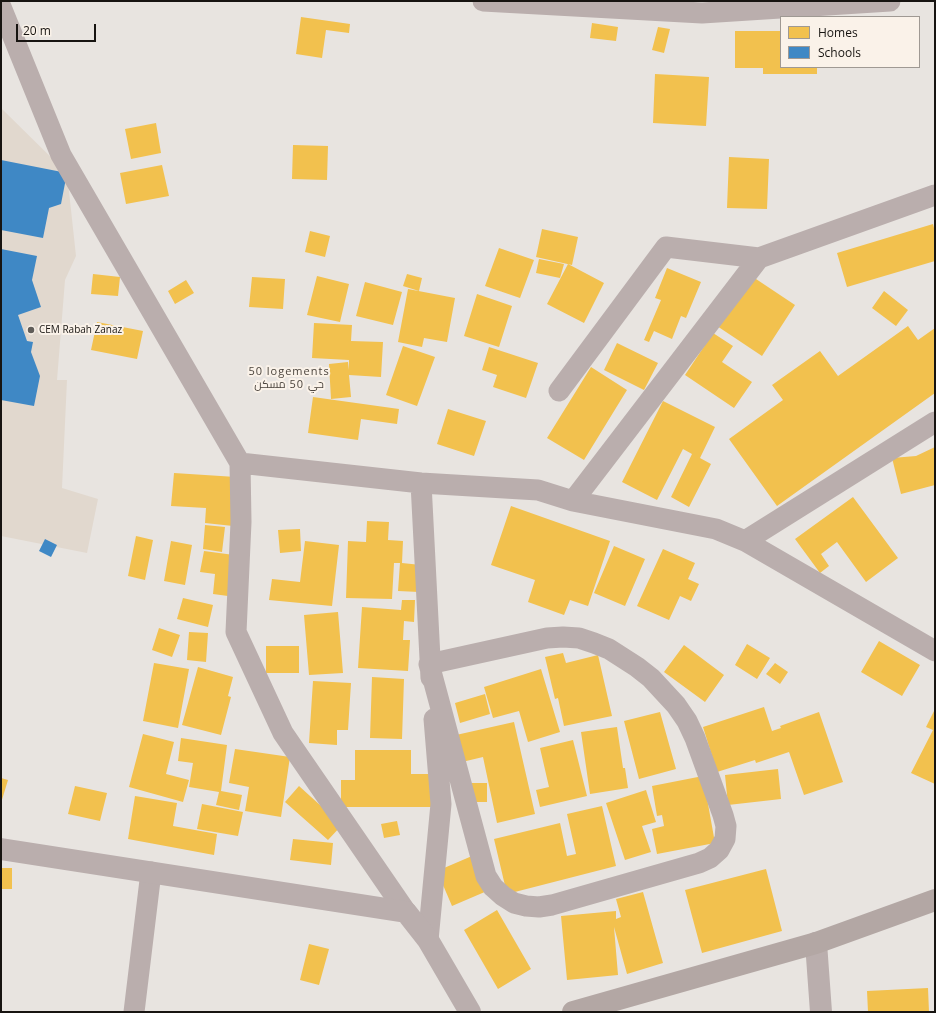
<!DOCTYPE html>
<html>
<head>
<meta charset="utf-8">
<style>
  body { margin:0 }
  #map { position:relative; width:936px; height:1013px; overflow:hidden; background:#e8e4e0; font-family:"Open Sans",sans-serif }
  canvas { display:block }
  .frame { position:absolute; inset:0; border:2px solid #171411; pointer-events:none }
  .legend { position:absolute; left:780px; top:16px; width:140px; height:52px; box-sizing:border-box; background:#faf2e9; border:1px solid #9f9993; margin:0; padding:5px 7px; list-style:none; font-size:12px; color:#171411 }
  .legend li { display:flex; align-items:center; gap:8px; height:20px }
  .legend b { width:20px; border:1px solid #9f9993 }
  .scale { position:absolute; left:16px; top:24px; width:80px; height:18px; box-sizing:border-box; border:2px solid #171411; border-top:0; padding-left:5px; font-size:12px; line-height:14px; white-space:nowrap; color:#171411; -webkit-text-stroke:3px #faf2e9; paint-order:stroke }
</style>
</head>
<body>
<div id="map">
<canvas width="936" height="1013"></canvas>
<div class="frame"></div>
<ul class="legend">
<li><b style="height:11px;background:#f2c14e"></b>Homes</li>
<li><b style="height:11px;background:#3f88c5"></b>Schools</li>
</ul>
<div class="scale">20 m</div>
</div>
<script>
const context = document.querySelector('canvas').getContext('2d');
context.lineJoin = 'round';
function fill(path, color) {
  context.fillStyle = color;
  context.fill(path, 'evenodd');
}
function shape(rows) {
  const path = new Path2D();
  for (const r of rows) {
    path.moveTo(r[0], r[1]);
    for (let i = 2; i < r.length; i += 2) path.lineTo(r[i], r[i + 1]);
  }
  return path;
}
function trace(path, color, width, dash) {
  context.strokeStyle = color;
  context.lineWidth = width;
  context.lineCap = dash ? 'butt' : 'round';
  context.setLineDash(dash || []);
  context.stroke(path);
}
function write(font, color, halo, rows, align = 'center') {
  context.font = font + ' "Open Sans",Cairo,sans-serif';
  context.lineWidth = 4;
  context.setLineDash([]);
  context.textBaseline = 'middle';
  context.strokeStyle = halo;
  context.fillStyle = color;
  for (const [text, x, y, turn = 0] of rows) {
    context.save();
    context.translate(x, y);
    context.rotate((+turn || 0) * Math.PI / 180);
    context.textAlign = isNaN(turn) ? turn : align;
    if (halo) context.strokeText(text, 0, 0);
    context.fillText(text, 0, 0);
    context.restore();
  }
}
fill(shape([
  [1,108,67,173,76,256,65,280,57,380,67,380,62,488,98,499,87,553,1,536]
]), '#e1d8ce');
fill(shape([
  [301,17,350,24,349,33,326,30,322,58,296,54],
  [592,23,618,27,616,41,590,38],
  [658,27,670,29,664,53,652,50],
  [735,31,781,31,781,67,817,67,817,74,763,74,763,68,735,68],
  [655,74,709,77,706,126,653,123],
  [156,123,161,153,131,159,125,129],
  [293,145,328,146,327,180,292,179],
  [729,157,769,159,767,209,727,208],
  [162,165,169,196,126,204,120,173],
  [933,224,935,232,935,261,847,287,837,253],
  [542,229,578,237,572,265,536,257],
  [310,231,330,236,325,257,305,252],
  [499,248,534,260,520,298,485,286],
  [539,259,564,264,560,278,536,273],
  [568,264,604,283,584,323,547,304],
  [667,268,701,282,686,318,681,316,672,339,654,331,649,342,644,340,661,300,655,298],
  [93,274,120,277,118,296,91,294],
  [407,274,422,278,419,291,403,286],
  [750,275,795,305,762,356,717,326],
  [317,276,349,284,340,322,307,315],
  [252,277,285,279,283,309,249,307],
  [186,280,194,293,175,304,168,291],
  [365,282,402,292,393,325,356,316],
  [408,289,455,298,447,342,424,338,422,347,398,342],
  [884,291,908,310,896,326,872,308],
  [477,294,512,306,499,347,464,336],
  [97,322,143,331,137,359,91,350],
  [314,323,352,325,351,341,383,342,381,377,349,375,351,397,331,399,329,364,348,362,349,370,349,360,312,358],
  [908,326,918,340,935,328,935,393,777,506,729,439,783,400,772,385,820,351,838,376],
  [713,333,733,346,722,362,752,382,734,408,685,375],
  [617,343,658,363,644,390,604,370],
  [403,346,435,357,417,406,386,395],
  [489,347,538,363,526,398,493,387,497,375,482,370],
  [591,367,627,390,584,460,547,438],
  [313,397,399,409,397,424,361,419,358,440,308,433],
  [663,401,715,427,700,458,711,464,689,507,671,497,692,454,683,449,657,500,622,482],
  [448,409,486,421,474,456,437,444],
  [935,447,935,485,901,494,892,458,916,456],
  [174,473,236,477,233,526,205,523,206,508,171,506],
  [853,497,898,558,866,582,837,542,821,554,829,566,820,573,795,539],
  [511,506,610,541,588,606,570,600,564,615,528,602,535,580,491,565],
  [367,521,389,522,388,540,403,541,402,563,421,565,419,592,398,591,400,563,394,563,392,599,346,598,348,541,366,542],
  [205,525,225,527,222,552,203,549],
  [300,529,301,551,280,553,278,530],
  [136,536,153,540,145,580,128,576],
  [171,541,192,545,185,585,164,581],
  [305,541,339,545,332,606,269,600,272,579,300,582],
  [614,546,645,559,625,606,594,593],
  [663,549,695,563,688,579,699,584,691,601,680,596,669,620,637,606],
  [204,551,234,555,228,596,213,594,215,574,200,572],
  [183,598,213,605,208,627,177,619],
  [402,600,415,600,414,622,404,621,403,640,410,640,408,671,358,668,362,607,401,610],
  [338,612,343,673,309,675,304,615],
  [159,628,180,635,172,657,152,650],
  [189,632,208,633,206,662,187,660],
  [879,641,920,665,902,696,861,672],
  [747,644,770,658,757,679,735,665],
  [684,645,724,675,705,702,664,672],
  [266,646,299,646,299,673,266,673],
  [563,653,566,663,598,655,612,716,564,726,558,698,555,699,545,657],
  [154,663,189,669,178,728,143,721],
  [775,663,788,672,780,684,766,674],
  [198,667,233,677,228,696,231,697,221,735,182,725],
  [541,669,560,732,528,742,519,711,493,718,484,687],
  [372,677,404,679,402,739,370,738],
  [313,681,351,683,348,730,337,730,337,745,309,743],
  [485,694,490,714,460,723,455,703],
  [764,707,772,731,781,728,780,726,819,712,843,782,804,795,789,752,756,763,755,760,717,772,703,727],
  [935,709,935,784,911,773,933,730,926,727],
  [660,712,676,769,639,779,624,721],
  [514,722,535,814,497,823,483,757,462,762,456,735],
  [617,727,623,768,625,768,628,788,590,794,581,732],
  [143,734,174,742,166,774,189,780,183,802,129,787],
  [181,738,227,745,221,791,242,795,239,810,216,805,219,792,189,787,193,763,178,761],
  [573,740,587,796,540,807,536,790,549,787,540,748],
  [235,749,290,757,281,817,245,811,249,787,229,783],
  [355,750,411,750,411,774,433,774,433,807,341,807,341,780,355,780],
  [778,769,781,799,728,805,725,775],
  [703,776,715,843,657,854,652,829,664,826,662,815,657,816,652,786],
  [1,778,8,780,1,803],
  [469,783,487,783,487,802,470,802],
  [75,786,107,793,100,821,68,814],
  [299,786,342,825,328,840,285,802],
  [646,790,656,822,642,826,651,852,625,860,606,803],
  [135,796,177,803,173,826,217,834,214,855,128,839],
  [202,804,243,812,238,836,197,829],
  [602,806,616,866,507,894,494,839,560,823,567,856,576,854,567,814],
  [397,821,400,835,384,838,381,824],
  [293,839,333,843,331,865,290,860],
  [472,856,487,891,452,906,437,871],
  [1,868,12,868,12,889,1,889],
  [766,869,782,931,702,953,685,890],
  [643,892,663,963,627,974,614,927,618,975,567,980,561,916,616,911,616,919,621,917,616,899],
  [497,910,531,969,498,989,464,930],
  [309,944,329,949,319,985,300,980],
  [928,988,929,1012,868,1012,867,991]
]), '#f2c14e');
fill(shape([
  [1,160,67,173,61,204,49,208,43,238,1,230],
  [1,249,37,256,32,280,41,307,18,315,27,341,33,342,31,352,40,376,34,406,1,400],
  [45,539,57,545,51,557,39,551]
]), '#3f88c5');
trace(shape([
  [483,1,702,13,890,1],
  [1,7,61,155,240,463,241,522,236,632,283,733,406,912],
  [559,391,666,247,759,258],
  [240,463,421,483,538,490,573,501,716,529,745,541,935,651],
  [421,483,431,678],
  [573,501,759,258,935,195],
  [745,541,935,422],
  [563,637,579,638,594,643,609,649,637,667,651,678,676,705,687,721,695,738,723,815,726,826,725,839,719,850,710,858,699,863,552,905,539,907,526,906,514,903,503,896,493,887,486,876,429,664,547,638,563,637],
  [428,940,441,804,434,719],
  [134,1012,151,872]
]), '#baaead', 21);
trace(shape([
  [1,849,406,912,428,940,470,1012],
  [816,943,821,1012]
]), '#baaead', 22);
trace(shape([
  [573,1012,816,943,935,900]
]), '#b3a7a4', 22);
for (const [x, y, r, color] of [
  [31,330,4,"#605d59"]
]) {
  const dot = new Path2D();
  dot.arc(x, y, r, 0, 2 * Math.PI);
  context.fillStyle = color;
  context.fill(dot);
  trace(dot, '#faf2e9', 1.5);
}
write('10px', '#171411', '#faf2e9', [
  ["CEM Rabah Zanaz",39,330]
], 'left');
context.letterSpacing = '1px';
write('11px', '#4b443d', '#faf2e9', [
  ["50 logements",289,372],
  ["حي 50 مسكن",289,385]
]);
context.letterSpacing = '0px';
</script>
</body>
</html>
